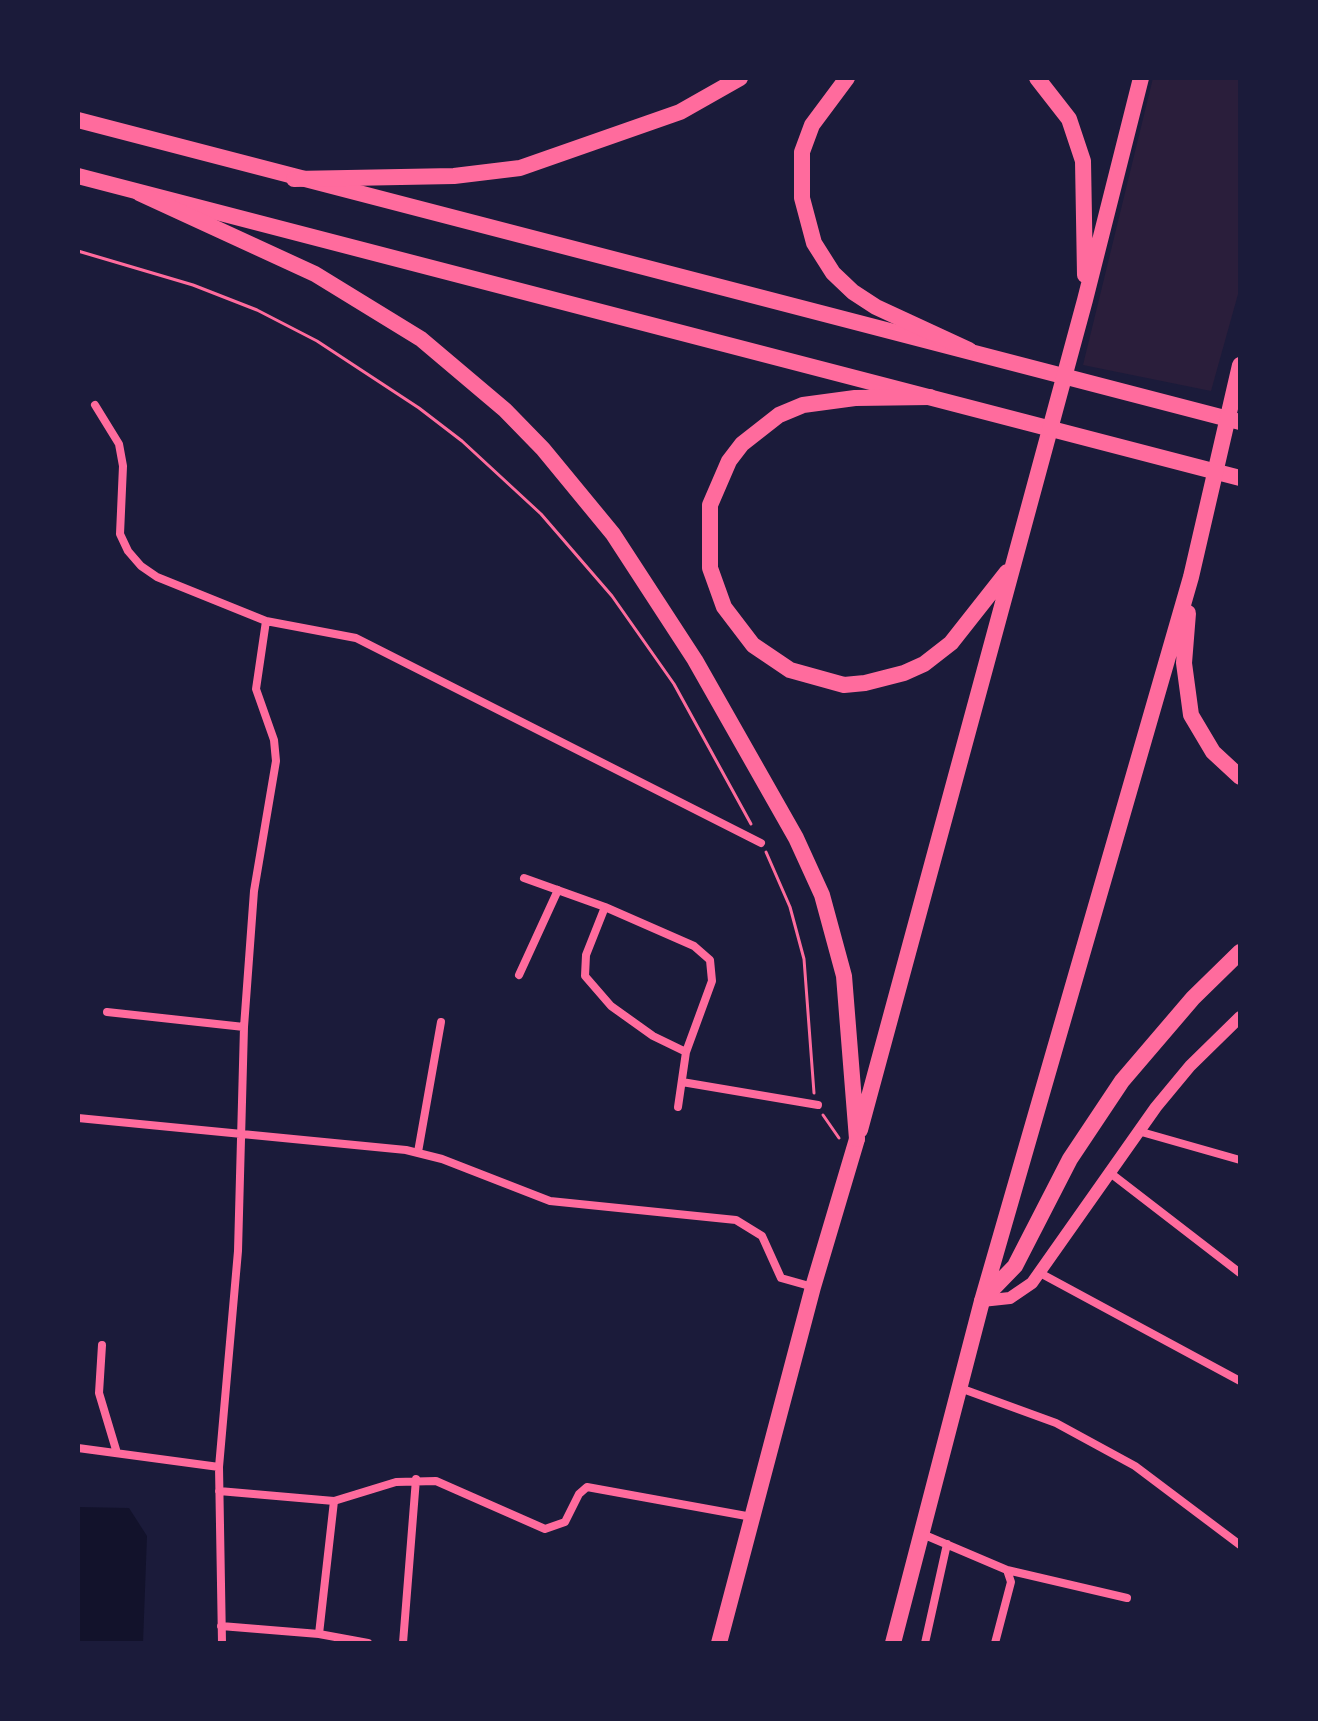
<!DOCTYPE html>
<html>
<head>
<meta charset="utf-8">
<style>
  body { margin:0 }
  #map { position:relative; width:1318px; height:1721px; overflow:hidden; background:#1b1b3a; font-family:"Space Grotesk",sans-serif }
  canvas { display:block }
  .frame { position:absolute; inset:0; border:80px solid #1b1b3a; pointer-events:none }
</style>
</head>
<body>
<div id="map">
<canvas width="1318" height="1721"></canvas>
<div class="frame"></div>
</div>
<script>
const context = document.querySelector('canvas').getContext('2d');
context.lineJoin = 'round';
function fill(path, color) {
  context.fillStyle = color;
  context.fill(path, 'evenodd');
}
function shape(rows) {
  const path = new Path2D();
  for (const r of rows) {
    path.moveTo(r[0], r[1]);
    for (let i = 2; i < r.length; i += 2) path.lineTo(r[i], r[i + 1]);
  }
  return path;
}
function trace(path, color, width, dash) {
  context.strokeStyle = color;
  context.lineWidth = width;
  context.lineCap = dash ? 'butt' : 'round';
  context.setLineDash(dash || []);
  context.stroke(path);
}
fill(shape([
  [1153,78,1240,78,1240,287,1211,391,1083,365]
]), '#2a1e3b');
fill(shape([
  [78,1507,129,1508,147,1536,143,1643,78,1643]
]), '#12122b');
trace(shape([
  [78,251,193,285,257,310,317,341,419,408,462,441,541,514,612,596,674,684,751,824],
  [766,852,790,907,804,959,814,1093],
  [823,1115,839,1138]
]), '#ff6b9d', 3);
trace(shape([
  [95,405,119,444,123,466,120,534,128,551,141,566,157,577,266,621,356,638,761,843],
  [524,878,605,907,694,946,710,960,712,981,686,1052,678,1107],
  [605,907,586,955,585,976,611,1006,653,1036,686,1052],
  [519,975,558,890],
  [107,1012,244,1027],
  [682,1082,818,1105],
  [78,1118,406,1150,442,1159,550,1201,736,1220,762,1236,781,1278,813,1287],
  [1138,1131,1240,1160],
  [418,1152,441,1022],
  [1109,1172,1240,1273],
  [1040,1273,1240,1381],
  [102,1345,99,1393,117,1453],
  [960,1388,1056,1423,1135,1466,1240,1545],
  [78,1448,219,1467],
  [219,1491,334,1501,396,1482,436,1481,545,1529,565,1522,579,1494,587,1487,752,1517],
  [920,1533,1007,1570,1011,1582,995,1643],
  [1007,1570,1127,1598],
  [221,1626,319,1634,368,1643],
  [319,1634,334,1501],
  [222,1643,219,1467,238,1251,244,1027,254,891,276,761,274,740,256,689,266,621],
  [403,1643,416,1479],
  [925,1643,947,1544]
]), '#ff6b9d', 8);
trace(shape([
  [982,1301,1010,1298,1032,1283,1156,1107,1190,1066,1240,1017]
]), '#ff6b9d', 12);
trace(shape([
  [78,120,1240,422],
  [78,176,1240,478],
  [719,1643,813,1287,857,1139],
  [893,1643,982,1301]
]), '#ff6b9d', 16);
trace(shape([
  [847,78,812,125,802,152,802,198,814,243,833,273,853,292,876,307,969,350],
  [1037,78,1069,119,1083,161,1085,275],
  [294,179,454,176,520,168,680,112,740,78],
  [139,193,315,274,421,339,505,410,543,449,613,534,695,660,796,838,822,895,844,976,857,1139],
  [930,397,855,398,803,405,779,415,742,444,729,461,710,505,710,568,724,607,753,645,790,670,844,685,865,683,904,673,924,664,951,643,1007,572],
  [1188,613,1184,663,1191,715,1213,752,1240,777],
  [860,1130,1085,300,1141,78],
  [983,1299,1015,1266,1070,1159,1122,1081,1193,998,1240,952],
  [982,1301,1191,577,1240,365]
]), '#ff6b9d', 16);
</script>
</body>
</html>
